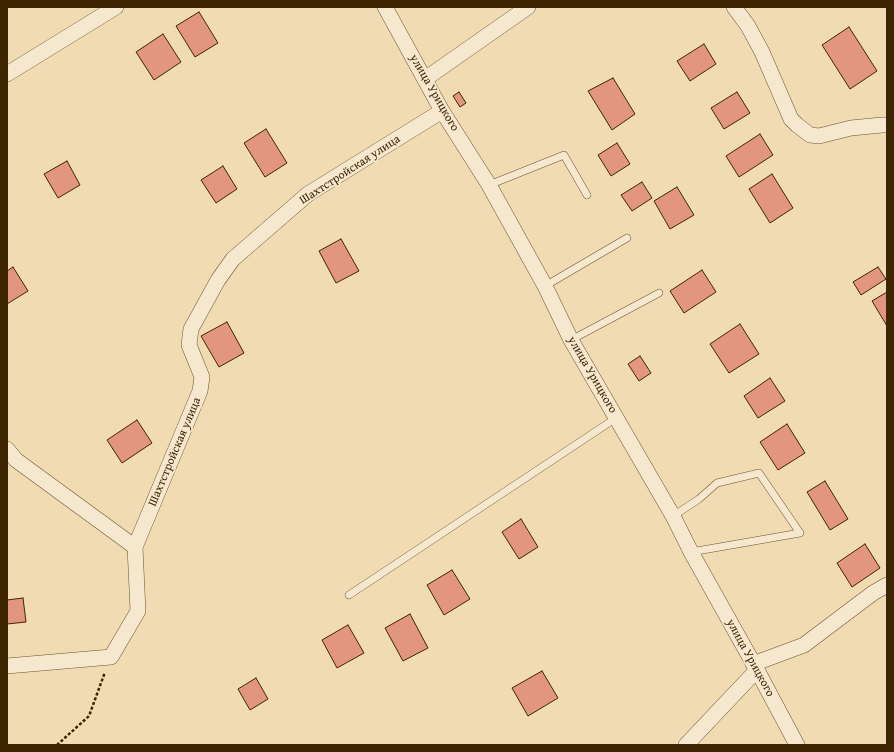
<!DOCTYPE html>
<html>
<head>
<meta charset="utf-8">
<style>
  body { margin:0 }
  #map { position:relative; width:894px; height:752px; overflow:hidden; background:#f1dbb3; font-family:"Gentium Book Plus",serif }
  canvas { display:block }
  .frame { position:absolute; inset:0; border:8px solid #3d2502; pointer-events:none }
</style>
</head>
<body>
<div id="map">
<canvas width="894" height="752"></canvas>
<div class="frame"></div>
</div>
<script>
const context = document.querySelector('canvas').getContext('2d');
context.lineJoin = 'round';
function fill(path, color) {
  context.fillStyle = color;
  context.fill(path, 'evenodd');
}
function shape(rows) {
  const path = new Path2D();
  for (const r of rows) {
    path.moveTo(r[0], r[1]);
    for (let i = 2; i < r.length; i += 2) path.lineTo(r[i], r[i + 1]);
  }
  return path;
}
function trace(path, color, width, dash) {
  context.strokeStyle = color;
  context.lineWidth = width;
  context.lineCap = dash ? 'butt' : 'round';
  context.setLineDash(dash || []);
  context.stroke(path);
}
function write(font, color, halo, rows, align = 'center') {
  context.font = font + ' "Gentium Book Plus",serif';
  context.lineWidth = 3.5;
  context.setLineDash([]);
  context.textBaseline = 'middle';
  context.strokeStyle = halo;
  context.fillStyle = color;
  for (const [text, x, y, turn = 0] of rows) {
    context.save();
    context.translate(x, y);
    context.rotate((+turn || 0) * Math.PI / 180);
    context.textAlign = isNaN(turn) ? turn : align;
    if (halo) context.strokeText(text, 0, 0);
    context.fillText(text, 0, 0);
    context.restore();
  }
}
const building = shape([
  [199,12,218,43,195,57,176,26,199,12],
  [849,27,877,71,850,89,822,45,849,27],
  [163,34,181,62,154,80,136,52,163,34],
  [704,44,716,64,690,81,677,61,704,44],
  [613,78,635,114,612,130,588,91,613,78],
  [459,92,466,103,460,107,453,96,459,92],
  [737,92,750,113,724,129,711,108,737,92],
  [266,129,287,163,265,177,244,143,266,129],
  [760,134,773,155,739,177,726,156,760,134],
  [617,143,630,164,611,176,598,155,617,143],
  [67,161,80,185,58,198,44,174,67,161],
  [223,166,237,189,216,203,201,180,223,166],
  [772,174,793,208,770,223,749,189,772,174],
  [642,182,652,198,632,211,621,195,642,182],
  [677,187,694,215,670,229,654,201,677,187],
  [341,239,359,271,336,283,319,251,341,239],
  [13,267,28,291,7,304,7,271,13,267],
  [878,267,886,279,861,295,853,282,878,267],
  [702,270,716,292,684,313,670,291,702,270],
  [887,292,887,326,872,301,887,292],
  [227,322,244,353,219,367,201,336,227,322],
  [740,324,759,354,729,373,710,344,740,324],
  [640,356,651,373,639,381,628,364,640,356],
  [770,378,785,401,758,418,744,396,770,378],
  [137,420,152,443,122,463,107,440,137,420],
  [787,424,805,453,778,470,760,442,787,424],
  [825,481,848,519,830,530,807,492,825,481],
  [521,519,538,547,519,559,502,532,521,519],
  [865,544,880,568,852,587,837,563,865,544],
  [452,570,470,599,444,615,427,585,452,570],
  [23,598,26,622,7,624,7,600,23,598],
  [410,614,428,648,403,661,385,628,410,614],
  [348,625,364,653,337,668,322,640,348,625],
  [542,671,558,698,528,716,512,688,542,671],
  [256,678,268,699,250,710,238,689,256,678]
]);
fill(building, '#e3967f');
trace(building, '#3d2502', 1);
const lane = shape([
  [489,185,564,155,587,195],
  [545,286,627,238],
  [571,340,659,293],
  [673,516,699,499,717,483,759,473,800,533,691,552],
  [349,595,616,418]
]);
const street = shape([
  [385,7,442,111,489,185,545,286,571,340,673,516,691,552,757,670,797,745],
  [734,7,748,26,762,52,791,119,797,125,810,135,819,136,851,128,882,125,887,125],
  [7,74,116,7],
  [425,79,528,7],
  [7,449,16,460,135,547],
  [753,664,804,645,873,593,887,585],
  [7,666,111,657,138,611,135,547,200,391,202,377,189,345,191,329,218,280,233,259,308,194,442,111],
  [686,745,757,670]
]);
trace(lane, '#6a522e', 8);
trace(street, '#6a522e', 16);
trace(shape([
  [57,745,89,716,105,672]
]), '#3d2502', 2.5, [3, 2]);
trace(lane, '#f6e8ce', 7);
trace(street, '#f6e8ce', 15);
write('12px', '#3d2502', '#f6e8ce', [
  ["улица Урицкого",434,93,60],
  ["Шахтстройская улица",350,170,-33],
  ["улица Урицкого",592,375,60],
  ["Шахтстройская улица",175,452,-67],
  ["улица Урицкого",750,658,61]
]);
</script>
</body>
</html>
